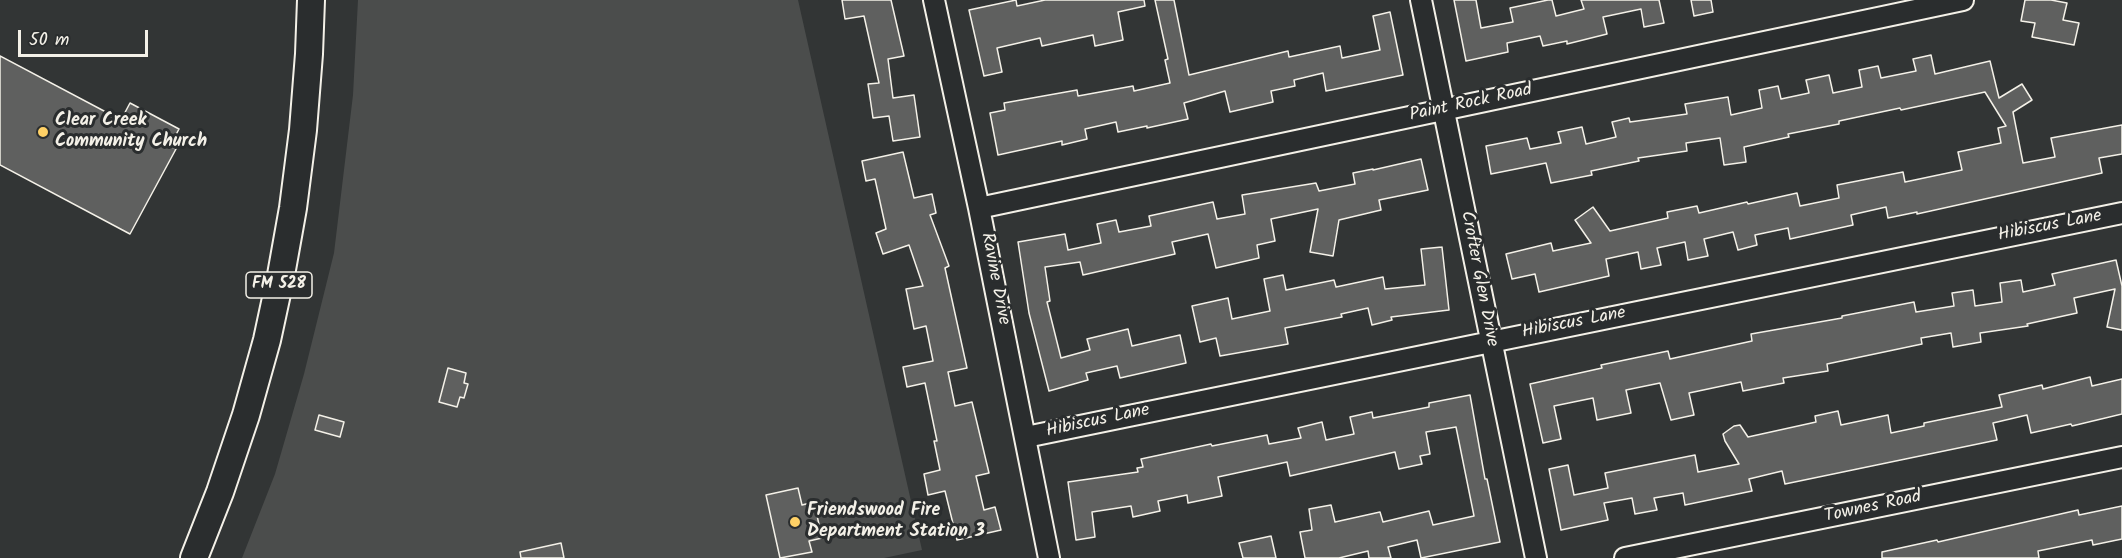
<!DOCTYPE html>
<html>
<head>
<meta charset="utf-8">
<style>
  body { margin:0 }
  #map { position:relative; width:2122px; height:558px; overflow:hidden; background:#323535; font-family:Kalam,sans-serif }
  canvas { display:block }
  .scale { position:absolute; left:18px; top:30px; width:130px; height:27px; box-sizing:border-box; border:3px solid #f4f1e8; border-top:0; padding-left:8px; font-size:18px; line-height:21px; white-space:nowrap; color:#f4f1e8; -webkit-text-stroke:4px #2a2d2e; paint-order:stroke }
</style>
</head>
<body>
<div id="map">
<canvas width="2122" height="558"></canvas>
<div class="scale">50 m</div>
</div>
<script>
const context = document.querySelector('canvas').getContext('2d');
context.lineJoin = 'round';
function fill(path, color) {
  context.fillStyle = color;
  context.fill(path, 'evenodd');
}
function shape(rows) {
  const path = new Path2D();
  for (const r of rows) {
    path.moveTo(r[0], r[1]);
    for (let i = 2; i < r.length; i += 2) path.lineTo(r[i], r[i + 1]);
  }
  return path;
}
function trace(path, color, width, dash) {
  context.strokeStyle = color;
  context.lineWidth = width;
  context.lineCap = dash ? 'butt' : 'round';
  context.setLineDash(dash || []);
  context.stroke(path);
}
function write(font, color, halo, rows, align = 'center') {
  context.font = font + ' Kalam,sans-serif';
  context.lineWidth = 6;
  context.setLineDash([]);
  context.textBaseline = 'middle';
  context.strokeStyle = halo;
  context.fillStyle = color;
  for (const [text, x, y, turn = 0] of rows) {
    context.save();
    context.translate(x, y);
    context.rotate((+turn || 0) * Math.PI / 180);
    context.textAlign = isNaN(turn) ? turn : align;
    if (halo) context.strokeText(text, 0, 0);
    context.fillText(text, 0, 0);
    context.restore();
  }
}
fill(shape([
  [358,0,798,0,922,550,884,558,242,558,275,474,304,374,334,253,353,95]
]), '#4b4d4c');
const building = shape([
  [842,0,891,0,904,56,888,59,893,98,914,95,920,137,893,141,889,116,873,118,868,84,879,83,864,16,845,19,842,0],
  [1016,0,1017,6,1045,0,1144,0,1145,6,1118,12,1123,40,1095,46,1093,35,1042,46,1040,38,997,48,1002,72,984,76,969,10,1016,0],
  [1155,0,1174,0,1189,75,1288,51,1289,57,1340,46,1342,58,1380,50,1373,16,1390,12,1403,75,1326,91,1323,73,1294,80,1295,86,1271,91,1273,102,1230,112,1225,91,1184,103,1188,119,1147,128,1147,126,1118,132,1116,122,1085,129,1087,139,1062,145,1062,141,998,155,990,113,1005,110,1004,103,1077,90,1078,96,1133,86,1134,91,1170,83,1165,60,1168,59,1155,0],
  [1454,0,1476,0,1481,28,1513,22,1510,8,1548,0,1552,0,1556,16,1584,9,1581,0,1659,0,1664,23,1644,27,1641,9,1603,17,1607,34,1567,44,1567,41,1543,46,1540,36,1507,43,1508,52,1466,61,1454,0],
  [1691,0,1711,0,1713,12,1694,16,1691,0],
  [2025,0,2051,0,2067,3,2063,20,2079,23,2074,45,2032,37,2035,23,2021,21,2025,0],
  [1931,55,1935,74,1990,61,1999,98,2022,84,2032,100,2013,112,2023,163,2055,157,2051,138,2122,125,2122,154,2099,158,2102,173,1917,214,1917,212,1888,218,1886,207,1851,215,1853,225,1790,239,1788,228,1755,235,1757,245,1738,250,1733,232,1704,239,1708,256,1688,260,1685,242,1657,248,1661,265,1641,269,1638,252,1606,259,1609,276,1539,292,1535,274,1512,279,1506,254,1551,243,1553,251,1591,243,1575,220,1593,207,1610,231,1668,218,1667,212,1697,206,1699,213,1747,202,1748,204,1797,193,1800,206,1839,198,1837,185,1903,172,1905,182,1962,170,1958,152,2001,143,1998,128,2006,126,1985,92,1901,110,1900,108,1839,121,1839,124,1788,134,1789,137,1744,147,1746,162,1724,165,1720,138,1686,143,1687,151,1638,158,1639,161,1591,171,1592,175,1551,183,1546,163,1491,174,1486,146,1527,138,1530,149,1561,143,1558,132,1582,127,1586,144,1616,137,1612,122,1629,118,1630,122,1687,114,1685,104,1728,97,1731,115,1762,108,1759,90,1778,86,1781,99,1809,93,1806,80,1829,75,1833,93,1862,87,1859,70,1878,66,1881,78,1916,71,1913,59,1931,55],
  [0,56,121,120,130,103,179,129,170,146,176,149,130,234,0,165,0,56],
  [903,152,914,198,932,194,936,213,930,215,949,266,945,268,967,368,948,372,955,406,972,402,989,473,976,476,984,510,995,507,1001,530,957,540,945,491,928,495,924,474,940,470,934,441,937,441,925,383,907,387,903,367,933,361,926,326,914,329,906,289,923,286,909,245,883,254,876,233,886,229,875,179,866,181,862,161,903,152],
  [1421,159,1428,190,1379,200,1381,210,1339,220,1333,256,1310,252,1318,209,1271,219,1275,241,1257,245,1259,258,1216,268,1208,234,1172,242,1175,254,1083,275,1080,262,1045,267,1050,301,1047,302,1061,358,1090,350,1087,339,1128,329,1132,346,1180,335,1186,363,1120,378,1117,366,1086,373,1088,380,1049,391,1029,313,1018,242,1065,234,1068,250,1101,243,1097,224,1116,220,1119,232,1151,226,1149,216,1213,202,1217,219,1245,214,1242,195,1316,183,1319,191,1355,184,1353,173,1373,169,1373,170,1421,159],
  [1442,247,1449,310,1391,317,1392,320,1372,325,1368,308,1341,314,1342,317,1285,328,1288,344,1220,356,1216,338,1200,342,1192,306,1228,298,1232,319,1270,311,1264,279,1283,275,1286,290,1334,280,1336,287,1383,277,1385,289,1425,285,1421,249,1442,247],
  [2116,260,2122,286,2122,330,2107,327,2115,289,2074,298,2077,313,2027,324,2028,326,1980,333,1981,342,1953,347,1951,333,1921,338,1922,344,1827,364,1828,371,1783,378,1784,383,1743,391,1741,382,1689,393,1694,415,1671,420,1660,383,1626,390,1631,413,1597,420,1593,398,1554,406,1561,439,1543,443,1530,384,1602,368,1601,365,1668,351,1670,359,1752,341,1751,334,1842,318,1842,316,1914,302,1916,312,1954,306,1952,293,1973,290,1975,306,2002,302,2000,283,2021,280,2023,292,2055,285,2052,274,2116,260],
  [448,368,466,373,464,383,468,384,464,398,460,397,457,407,439,402,448,368],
  [2090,377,2092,386,2122,379,2122,414,2072,426,2071,424,2031,433,2027,415,1993,423,1997,440,1785,484,1782,471,1749,479,1752,491,1685,505,1683,493,1654,498,1657,510,1635,514,1632,498,1604,503,1608,520,1561,530,1549,469,1568,465,1574,495,1608,488,1605,473,1695,455,1698,472,1739,464,1725,441,1723,434,1734,426,1740,425,1748,437,1816,422,1815,416,1838,411,1841,425,1888,415,1891,433,1924,426,1924,423,2002,407,1999,395,2042,385,2043,389,2090,377],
  [1470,395,1485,479,1487,479,1500,542,1421,558,1417,540,1388,547,1391,558,1369,558,1368,551,1339,558,1305,558,1300,532,1312,530,1309,509,1331,505,1335,522,1380,512,1383,522,1429,511,1433,525,1474,516,1456,427,1426,432,1430,454,1420,456,1422,464,1399,469,1395,452,1290,476,1287,462,1218,477,1222,496,1188,503,1187,495,1158,501,1160,511,1133,517,1131,506,1092,512,1095,537,1076,540,1068,482,1138,472,1137,468,1143,467,1141,459,1211,444,1212,446,1267,435,1269,444,1301,438,1298,428,1322,422,1326,440,1354,434,1350,417,1372,412,1373,418,1429,407,1429,403,1470,395],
  [319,415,344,422,340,437,315,430,319,415],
  [798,488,802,505,814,502,822,538,809,541,812,552,780,558,766,495,798,488],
  [2122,506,2122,539,2093,545,2092,540,2038,551,2039,558,1882,558,1882,552,1937,540,1938,542,2078,510,2079,515,2122,506],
  [1271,536,1276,558,1243,558,1239,543,1271,536],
  [561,543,564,558,521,558,520,552,561,543]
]);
fill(building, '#5f605f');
trace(building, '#f4f1e8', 1.5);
const minor = shape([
  [934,0,979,208,1049,558],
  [1421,0,1536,558],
  [979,208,1963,0],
  [1026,437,2122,213],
  [1625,558,2122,457]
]);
const major = shape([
  [194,558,220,492,246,415,267,340,281,275,293,208,303,130,309,54,311,0]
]);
trace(minor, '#f4f1e8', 24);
trace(major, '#f4f1e8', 30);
trace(minor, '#2a2d2e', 20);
trace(major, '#2a2d2e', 26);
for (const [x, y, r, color] of [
  [43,132,6,"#ffd166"],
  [795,522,6,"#ffd166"]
]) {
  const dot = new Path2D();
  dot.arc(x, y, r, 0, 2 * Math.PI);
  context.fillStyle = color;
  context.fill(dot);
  trace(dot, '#2a2d2e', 2);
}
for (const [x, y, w] of [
  [279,285,66]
]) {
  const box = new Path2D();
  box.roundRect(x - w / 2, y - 13, w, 26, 4.5);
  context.fillStyle = '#2a2d2e';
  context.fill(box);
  trace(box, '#f4f1e8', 1.5);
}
write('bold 16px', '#f4f1e8', null, [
  ["FM 528",279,285]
]);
write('18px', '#f4f1e8', '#2a2d2e', [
  ["Paint Rock Road",1471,104,-12],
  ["Hibiscus Lane",2050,227,-11],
  ["Ravine Drive",994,279,79],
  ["Crofter Glen Drive",1478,279,79],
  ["Hibiscus Lane",1574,324,-11],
  ["Hibiscus Lane",1098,422,-12],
  ["Townes Road",1873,508,-12]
]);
write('bold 18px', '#f4f1e8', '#2a2d2e', [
  ["Clear Creek",55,122],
  ["Community Church",55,143],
  ["Friendswood Fire",807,512],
  ["Department Station 3",807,533]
], 'left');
</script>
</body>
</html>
